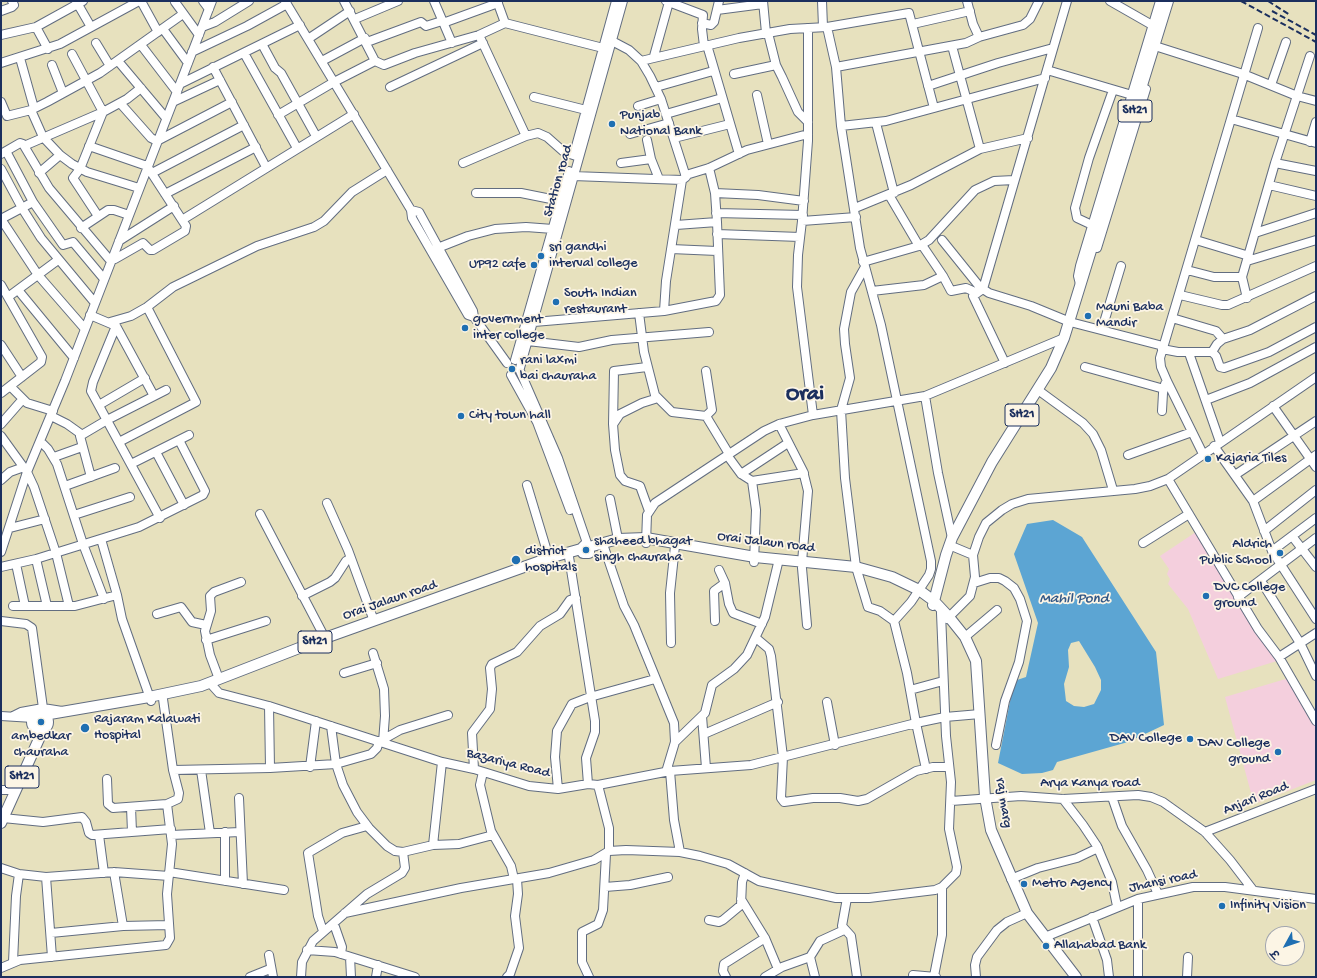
<!DOCTYPE html>
<html>
<head>
<meta charset="utf-8">
<style>
  body { margin:0 }
  #map { position:relative; width:1317px; height:978px; overflow:hidden; background:#e7e1be; font-family:"Gochi Hand","Playpen Sans Deva",sans-serif }
  canvas { display:block }
  .frame { position:absolute; inset:0; border:2px solid #1b2f5e; pointer-events:none }
  .north { position:absolute; left:1265px; top:926px; width:40px; height:40px; box-sizing:border-box; background:#fcf5e5; border:1px solid #a2a6af; border-radius:50%; rotate:230deg; font-size:11px; font-weight:700; line-height:16px; text-align:center; color:#1b2f5e }
  .north::after { content:''; display:block; margin:auto; width:14px; height:18px; background:#1f6fb2; clip-path:polygon(50% 0,100% 100%,50% 72%,0 100%) }
</style>
</head>
<body>
<div id="map">
<canvas width="1317" height="978"></canvas>
<div class="frame"></div>
<div class="north">उ</div>
</div>
<script>
const context = document.querySelector('canvas').getContext('2d');
context.lineJoin = 'round';
function fill(path, color) {
  context.fillStyle = color;
  context.fill(path, 'evenodd');
}
function shape(rows) {
  const path = new Path2D();
  for (const r of rows) {
    if (r.length === 3) {
      path.moveTo(r[0] + r[2], r[1]);
      path.arc(r[0], r[1], r[2], 0, 2 * Math.PI);
      continue;
    }
    path.moveTo(r[0], r[1]);
    for (let i = 2; i < r.length; i += 2) path.lineTo(r[i], r[i + 1]);
  }
  return path;
}
function trace(path, color, width, dash) {
  context.strokeStyle = color;
  context.lineWidth = width;
  context.lineCap = dash ? 'butt' : 'round';
  context.setLineDash(dash || []);
  context.stroke(path);
}
function write(font, color, halo, rows, align = 'center') {
  context.font = font + ' "Gochi Hand",sans-serif';
  context.lineWidth = 3.5;
  context.setLineDash([]);
  context.textBaseline = 'middle';
  context.strokeStyle = halo;
  context.fillStyle = color;
  for (const [text, x, y, turn = 0] of rows) {
    context.save();
    context.translate(x, y);
    context.rotate((+turn || 0) * Math.PI / 180);
    context.textAlign = isNaN(turn) ? turn : align;
    if (halo) context.strokeText(text, 0, 0);
    context.fillText(text, 0, 0);
    context.restore();
  }
}
fill(shape([
  [1196,532,1277,661,1218,679,1188,609,1168,584,1170,579,1167,574,1169,569,1160,556],
  [1289,678,1316,724,1316,780,1254,804,1225,697]
]), '#f4cfdd');
fill(shape([
  [1053,520,1082,537,1156,652,1164,725,1128,742,1057,762,1053,770,1042,773,1022,774,998,763,1014,681,1026,677,1038,623,1014,554,1027,524],
  [1079,641,1095,667,1101,680,1101,690,1094,704,1084,707,1074,706,1066,701,1064,684,1069,667,1068,650,1071,643]
]), '#5ca5d3');
const minor = shape([
  [76,1,91,27],
  [141,1,158,32],
  [203,1,209,9],
  [285,1,411,210,412,218,468,315,474,317],
  [344,1,375,61],
  [434,1,452,43],
  [497,1,505,23],
  [666,1,703,15,702,29,704,46],
  [763,1,766,33],
  [822,1,823,27],
  [967,1,973,24,979,37],
  [1067,1,983,289,989,293,1031,306,1070,322,1163,346],
  [1110,1,1152,25],
  [175,2,199,35],
  [717,10,763,4],
  [1,11,12,7,14,5,12,1],
  [355,19,398,1],
  [443,23,498,3],
  [702,23,711,25,714,22,719,1],
  [913,24,970,11],
  [36,27,48,49],
  [202,27,215,22,249,1],
  [827,27,836,67,841,126,860,248,881,325,931,561,931,569,929,575,911,602,894,621],
  [808,28,808,141,802,221,798,255,797,287,813,415],
  [163,29,188,63],
  [768,33,776,65,782,77,798,112,808,122],
  [1,35,36,27,83,1],
  [479,35,526,136],
  [308,39,350,11],
  [367,42,421,22,426,26,442,21],
  [96,43,110,66],
  [262,44,275,68,281,73,316,136],
  [141,45,177,92],
  [707,45,739,154],
  [952,46,980,149],
  [1158,47,1243,74,1297,96,1316,101],
  [192,52,247,26,287,4],
  [244,53,297,148],
  [72,54,103,112,80,169,73,178,98,216],
  [654,56,669,2],
  [20,58,34,108],
  [118,61,166,118],
  [322,61,365,38],
  [641,61,739,38,790,29,827,27,909,13,934,108],
  [1,63,60,44,139,1],
  [52,65,63,93],
  [213,67,266,167],
  [836,67,966,43,979,37,1023,25,1030,19,1039,1],
  [1047,70,1132,95],
  [734,74,776,65],
  [180,84,300,25],
  [1271,85,1286,42],
  [928,86,998,63,1053,48],
  [390,87,483,43],
  [656,87,713,71],
  [757,95,768,144],
  [534,97,586,110],
  [1,102,7,116,31,110,47,102,100,73,183,14],
  [173,102,220,80],
  [120,103,151,138,157,141,232,102],
  [638,106,661,99],
  [31,110,43,137,60,155,72,164,87,172,139,188],
  [666,114,722,98],
  [278,115,334,82,375,61,384,65,415,53,479,35,505,23,603,48],
  [1231,119,1316,143],
  [876,123,894,193],
  [841,126,886,121,1045,78],
  [630,134,669,123],
  [674,138,730,124],
  [647,140,651,159,659,179],
  [1310,142,1316,122],
  [24,146,103,112,127,99,141,88],
  [575,150,616,1],
  [6,151,33,202,63,245,73,242,104,279],
  [1,154,20,143,23,144,49,188,109,259,115,259,143,243,150,250,153,250,185,231,186,226,147,166,89,146],
  [463,163,526,136,538,133,547,137,564,152,579,157],
  [621,163,651,159],
  [1275,163,1316,171],
  [1,169,22,208,41,238,95,303],
  [39,173,60,155],
  [152,173,244,125],
  [686,175,709,168,747,150,808,134],
  [573,176,682,180,686,177,661,99,650,76,641,61,629,50,612,41],
  [1269,185,1316,196],
  [476,193,521,193,561,201],
  [715,193,758,195,804,201],
  [165,194,256,147],
  [889,195,919,246],
  [855,208,911,185,980,149,1028,138],
  [411,210,419,212,473,311,474,317,507,363],
  [716,213,803,215],
  [1,219,38,275,85,329],
  [1,219,33,202],
  [182,220,354,114],
  [802,221,856,217],
  [676,225,717,222],
  [1092,225,1077,218,1075,208,1089,158,1113,90],
  [81,228,108,210,114,210,129,215],
  [1255,233,1316,213],
  [717,234,800,237],
  [942,240,979,286,983,286],
  [1196,240,1249,256],
  [119,241,174,206],
  [1097,248,1146,89],
  [435,249,468,236,495,229,526,227,553,229],
  [671,249,717,251],
  [1247,261,1316,240],
  [863,262,919,246,929,240,975,190,994,181,1014,180],
  [865,267,851,292,844,329,845,344,850,378,841,410,845,478,856,567,868,607,880,611,894,621,907,673,916,723,926,769],
  [1187,270,1214,277,1242,277],
  [943,276,951,291,966,288,977,293],
  [1080,284,1078,276,1080,266,1160,1],
  [1,285,42,357,41,362,1,393],
  [983,289,973,296,1005,363],
  [18,290,74,358],
  [872,291,924,285,943,276,922,245],
  [1180,295,1222,305,1228,305,1316,266],
  [8,297,58,260],
  [1247,298,1242,277,1275,163,1310,56],
  [664,311,666,281,682,180],
  [639,313,644,352,655,395,672,412,706,416,712,410,706,371],
  [90,315,116,326,154,396],
  [1172,318,1216,331,1223,339],
  [110,322,131,316,147,307,173,287,257,246,314,227,324,221,352,192,387,170],
  [534,322,664,311,716,301,720,295,717,222,715,193,709,168],
  [116,326,93,382,91,391,160,518],
  [1102,329,1121,266],
  [528,341,579,347,612,340,709,332],
  [1,345,22,377],
  [1162,349,1178,352,1212,352,1216,356,1220,367,1224,368,1269,352,1316,327],
  [1212,352,1217,344,1223,339,1250,330,1316,296],
  [1189,353,1220,442],
  [515,360,569,171],
  [647,367,614,371,613,424,615,450,620,475,625,481,640,486,649,511],
  [1085,367,1164,389],
  [520,368,623,1],
  [520,371,558,458,588,546],
  [511,375,537,422,570,510],
  [10,386,27,403,53,411],
  [1038,390,1083,423,1093,434,1101,450,1113,490],
  [925,396,938,473,952,538],
  [1206,400,1250,383,1316,347],
  [99,405,145,378],
  [1273,406,1316,467],
  [1162,411,1163,393,1165,384],
  [51,416,67,424,81,434],
  [706,416,729,454],
  [614,423,620,414,642,403,658,398],
  [1,424,22,400],
  [779,424,803,471,808,491,802,562],
  [1,436,27,472,34,487,56,553,69,606],
  [40,441,48,449,57,464,83,544,104,599],
  [119,442,196,402,147,307],
  [1214,446,1253,501,1272,551,1316,619],
  [156,452,184,505],
  [1203,454,1167,381,1161,367,1160,358,1258,28],
  [727,455,741,474,752,481,804,473],
  [1128,455,1192,432],
  [54,457,82,447],
  [131,464,189,435],
  [741,474,788,443],
  [1235,475,1316,421],
  [91,477,80,436,107,420,166,390],
  [1168,479,1258,629,1279,657,1316,721],
  [1,480,10,472,24,467],
  [752,481,756,510,754,562],
  [527,485,549,558],
  [65,486,115,468],
  [610,499,618,539],
  [1253,501,1316,455],
  [327,503,348,550,374,621],
  [260,514,325,638],
  [74,515,130,497],
  [10,528,45,519],
  [1264,531,1316,490],
  [1292,536,1316,567],
  [101,539,117,595,122,619,151,701],
  [646,543,647,515,655,503,764,431,779,424,813,415,925,396,1064,338],
  [1143,543,1189,514],
  [949,545,973,555],
  [604,547,624,606,634,625,674,723,675,742,666,772],
  [1272,551,1316,518],
  [1,552,27,472,65,381,212,1],
  [569,557,595,721,595,732,586,758,588,784],
  [36,559,47,606],
  [16,564,25,606],
  [1,567,36,559,139,527,203,495,205,491,179,440],
  [802,568,807,625],
  [719,570,725,583,729,604,733,613,762,624],
  [1261,581,1300,643,1316,676],
  [974,583,990,578,999,578,1005,581,1014,588,1020,599,1027,621,1019,662,1005,701,996,745],
  [302,596,330,582,335,578,346,561,351,558],
  [1238,597,1316,538],
  [13,606,75,606,117,595],
  [157,614,181,607,192,622,206,625],
  [947,619,970,596,975,577,973,555,979,537,986,523,1002,510,1012,504,1028,499,1135,489,1150,486,1168,479,1316,377],
  [1,621,26,624,32,628,43,708],
  [715,621,714,591,725,583],
  [965,637,997,610],
  [756,638,769,649,771,656,783,757,781,798,784,802,813,798,840,798,858,801,867,799,916,771,933,767,948,767],
  [206,640,266,621],
  [671,643,670,593,675,546],
  [373,653,384,689,385,716,383,742],
  [1279,657,1316,633],
  [344,673,377,663],
  [219,679,210,655,205,631,211,611,210,596,214,592,241,582],
  [210,683,219,693,269,706,442,762,474,769,529,786,558,789,588,784,598,785,670,771,751,765,916,723,945,717,980,714],
  [910,690,943,681],
  [827,702,835,745],
  [269,706,270,768],
  [1,716,33,718],
  [13,716,21,712,43,708,62,711],
  [702,716,706,768],
  [331,726,336,764,343,785,357,812,369,828,387,846,395,851,403,852,433,845,459,844,493,835],
  [704,734,778,702],
  [384,739,400,730,448,715],
  [675,742,705,713,712,685,734,669,747,655,765,617,779,559],
  [310,767,316,721],
  [474,769,472,733,490,709,492,689,490,668,492,664,517,652,540,626,560,614,570,600,576,598],
  [173,770,270,768,336,764,371,754,377,748,379,741],
  [201,770,210,833],
  [670,771,674,820,680,852],
  [483,772,480,785,491,831,511,866,514,879],
  [107,779,108,804,113,808,167,804,178,799,179,793,173,770,163,699],
  [598,785,609,828,609,851],
  [558,789,555,757,557,731,572,704,590,697,655,679],
  [1,790,11,790],
  [1112,797,1122,826,1147,870,1158,894],
  [239,798,243,884],
  [1063,799,1083,825,1097,846,1112,882,1117,906],
  [951,801,1021,796,1063,799,1138,795,1151,797,1163,802,1205,832,1230,860,1253,890],
  [131,807,132,832],
  [3,818,43,822,82,817,86,822,89,833,92,835,171,829],
  [1205,832,1316,789],
  [99,835,104,873],
  [171,835,240,832],
  [433,845,442,762],
  [1,868,19,874,46,877,114,872,169,876],
  [114,872,123,926],
  [169,872,284,890],
  [46,877,52,957],
  [1011,879,1038,868,1077,858,1098,848],
  [225,881,225,832],
  [605,887,630,885,668,877],
  [847,898,842,926,851,936,857,977],
  [741,899,765,938,778,969],
  [1138,899,1138,977],
  [345,913,461,888,549,873,594,860,609,851,626,850,680,852,700,856,728,864,759,881,836,898,869,898,935,890,942,887,956,873,957,867,949,829,951,782,946,736,941,613],
  [1092,917,1107,960,1109,977],
  [709,920,719,922,723,920,741,905,742,882,745,873],
  [335,927,342,947,341,954],
  [323,931,318,916,308,853,342,833,367,826],
  [51,933,123,926,169,925],
  [1045,937,1138,899,1193,887,1225,887,1316,899],
  [307,950,335,952,415,977],
  [269,955,273,977],
  [350,957,351,977],
  [810,957,815,977],
  [13,962,16,896,19,874],
  [1,968,20,960,166,945,170,938,167,894,172,844,167,804],
  [913,975,936,977],
  [934,976,942,935,942,887],
  [250,977,270,969],
  [301,977,302,962,313,941,367,894,402,873,405,868,403,852],
  [376,977,378,965],
  [507,977,510,974,519,948,515,916,518,894,517,879],
  [589,977,582,962,582,932,598,924,603,910,606,854],
  [726,977,723,971,724,964,765,938],
  [765,977,782,967,810,957,820,941,844,930],
  [976,977,975,965,977,957,997,930,1007,922,1027,913],
  [1187,977,1188,957]
]);
const major = shape([
  [589,547,589,553,583,553,581,549,585,545,589,547,618,539,646,538,755,557,856,567,892,577,919,590,934,601,949,617,965,637,976,661,985,797,991,830,1027,913,1076,977],
  [933,605,946,555,952,538,992,462,1051,368,1064,338,1168,1],
  [40,722,8],
  [44,715,149,697,201,686,325,638,549,558,581,549],
  [1,823,43,730]
]);
trace(minor, '#626d80', 10);
trace(major, '#626d80', 12);
trace(minor, '#fff', 8);
trace(major, '#fff', 10);
trace(shape([
  [1241,1,1316,42],
  [1268,1,1290,15],
  [1272,11,1316,35]
]), '#1b2f5e', 2, [6, 3]);
for (const [x, y, r, color] of [
  [612,124,4,"#1f6fb2"],
  [541,256,4,"#1f6fb2"],
  [534,265,4,"#1f6fb2"],
  [556,302,4,"#1f6fb2"],
  [1088,316,4,"#1f6fb2"],
  [465,328,4,"#1f6fb2"],
  [512,369,4,"#1f6fb2"],
  [461,416,4,"#1f6fb2"],
  [1208,459,4,"#1f6fb2"],
  [586,550,4,"#1f6fb2"],
  [1280,553,4,"#1f6fb2"],
  [516,560,5,"#1f6fb2"],
  [1206,596,4,"#1f6fb2"],
  [41,722,4,"#1f6fb2"],
  [85,728,5,"#1f6fb2"],
  [1190,739,4,"#1f6fb2"],
  [1278,752,4,"#1f6fb2"],
  [1024,884,4,"#1f6fb2"],
  [1222,906,4,"#1f6fb2"],
  [1046,946,4,"#1f6fb2"]
]) {
  const dot = new Path2D();
  dot.arc(x, y, r, 0, 2 * Math.PI);
  context.fillStyle = color;
  context.fill(dot);
  trace(dot, '#fcf5e5', 1.5);
}
for (const [x, y, w] of [
  [1135,111,34],
  [1022,415,34],
  [315,642,34],
  [22,777,34]
]) {
  const box = new Path2D();
  box.roundRect(x - w / 2, y - 11, w, 22, 3);
  context.fillStyle = '#fcf5e5';
  context.fill(box);
  trace(box, '#1b2f5e', 1);
}
write('bold 13px', '#1b2f5e', null, [
  ["SH21",1135,111],
  ["SH21",1022,415],
  ["SH21",315,642],
  ["SH21",22,777]
]);
write('14px', '#1b2f5e', '#fcf5e5', [
  ["Punjab",620,116],
  ["National Bank",620,132],
  ["sri gandhi",549,248],
  ["interval college",549,264],
  ["UP92 cafe",526,265,"right"],
  ["South Indian",564,294],
  ["restaurant",564,310],
  ["Mauni Baba",1096,308],
  ["Mandir",1096,324],
  ["government",473,320],
  ["inter college",473,336],
  ["rani laxmi",520,361],
  ["bai chauraha",520,377],
  ["City town hall",469,416],
  ["Kajaria Tiles",1216,459],
  ["shaheed bhagat",594,542],
  ["singh chauraha",594,558],
  ["Aldrich",1272,545,"right"],
  ["Public School",1272,561,"right"],
  ["district",525,552],
  ["hospitals",525,568],
  ["DVC College",1214,588],
  ["ground",1214,604],
  ["Rajaram Kalawati",94,720],
  ["Hospital",94,736],
  ["ambedkar",41,737,"center"],
  ["chauraha",41,753,"center"],
  ["DAV College",1182,739,"right"],
  ["DAV College",1270,744,"right"],
  ["ground",1270,760,"right"],
  ["Metro Agency",1032,884],
  ["Infinity Vision",1230,906],
  ["Allahabad Bank",1054,946]
], 'left');
write('14px', '#1b2f5e', '#fcf5e5', [
  ["Station road",559,181,-74],
  ["Orai Jalaun road",766,543,7],
  ["Orai Jalaun road",390,601,-19],
  ["Bazariya Road",508,764,14],
  ["Arya Kanya road",1090,784],
  ["Anjari Road",1256,799,-22],
  ["raj marg",1003,803,81],
  ["Jhansi road",1163,882,-12]
]);
write('italic 15px', '#325887', '#fcf5e5', [
  ["Mahil Pond",1074,600]
]);
write('bold 22px', '#1b2f5e', '#fcf5e5', [
  ["Orai",805,396]
]);
</script>
</body>
</html>
